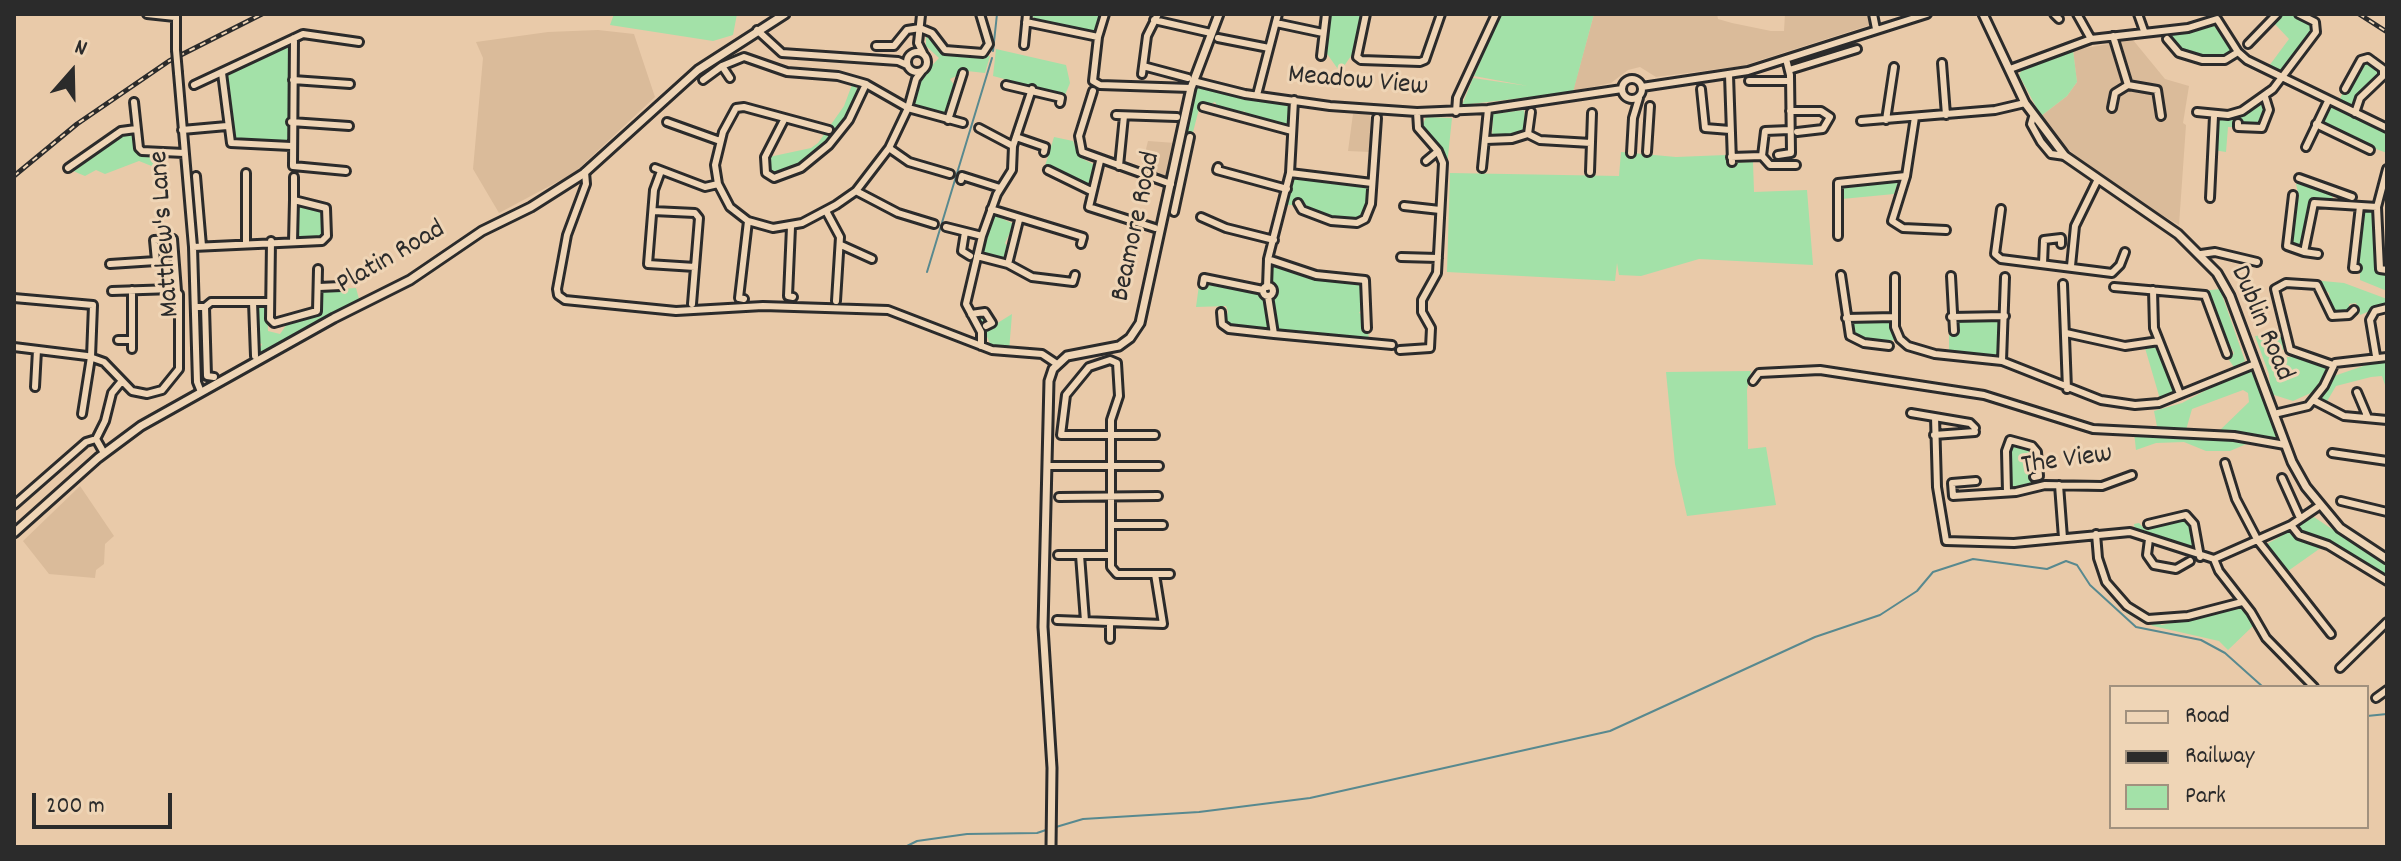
<!DOCTYPE html>
<html>
<head>
<meta charset="utf-8">
<style>
  body { margin:0 }
  #map { position:relative; width:2401px; height:861px; overflow:hidden; background:#e9caa9; font-family:Dekko,sans-serif }
  canvas { display:block }
  .frame { position:absolute; inset:0; border:16px solid #2b2b2b; pointer-events:none }
  .legend { position:absolute; left:2109px; top:685px; width:260px; height:144px; box-sizing:border-box; background:#efd5b6; border:2px solid #a1917e; margin:0; padding:10px 14px; list-style:none; font-size:24px; color:#2b2b2b }
  .legend li { display:flex; align-items:center; gap:16px; height:40px }
  .legend b { width:40px; border:2px solid #a1917e }
  .north { position:absolute; left:32px; top:32px; width:80px; height:80px; -webkit-text-stroke:6px #efd5b6; paint-order:stroke; rotate:20deg; font-size:22px; font-weight:700; line-height:32px; text-align:center; color:#2b2b2b }
  .north::after { content:''; display:block; margin:auto; width:28px; height:36px; background:#2b2b2b; clip-path:polygon(50% 0,100% 100%,50% 72%,0 100%) }
  .scale { position:absolute; left:32px; top:793px; width:140px; height:36px; box-sizing:border-box; border:4px solid #2b2b2b; border-top:0; padding-left:10px; font-size:24px; line-height:28px; white-space:nowrap; color:#2b2b2b; -webkit-text-stroke:6px #efd5b6; paint-order:stroke }
</style>
</head>
<body>
<div id="map">
<canvas width="2401" height="861"></canvas>
<div class="frame"></div>
<ul class="legend">
<li><b style="height:10px;background:#efd5b6"></b>Road</li>
<li><b style="height:10px;background:#2b2b2b"></b>Railway</li>
<li><b style="height:22px;background:#a3e1a8"></b>Park</li>
</ul>
<div class="north">N</div>
<div class="scale">200 m</div>
</div>
<script>
const context = document.querySelector('canvas').getContext('2d');
context.lineJoin = 'round';
function fill(path, color) {
  context.fillStyle = color;
  context.fill(path, 'evenodd');
}
function shape(rows) {
  const path = new Path2D();
  for (const r of rows) {
    if (r.length === 3) {
      path.moveTo(r[0] + r[2], r[1]);
      path.arc(r[0], r[1], r[2], 0, 2 * Math.PI);
      continue;
    }
    path.moveTo(r[0], r[1]);
    for (let i = 2; i < r.length; i += 2) path.lineTo(r[i], r[i + 1]);
  }
  return path;
}
function trace(path, color, width, dash) {
  context.strokeStyle = color;
  context.lineWidth = width;
  context.lineCap = dash ? 'butt' : 'round';
  context.setLineDash(dash || []);
  context.stroke(path);
}
function write(font, color, halo, rows, align = 'center') {
  context.font = font + ' Dekko,sans-serif';
  context.lineWidth = 6;
  context.setLineDash([]);
  context.textBaseline = 'middle';
  context.strokeStyle = halo;
  context.fillStyle = color;
  for (const [text, x, y, turn = 0] of rows) {
    context.save();
    context.translate(x, y);
    context.rotate((+turn || 0) * Math.PI / 180);
    context.textAlign = isNaN(turn) ? turn : align;
    if (halo) context.strokeText(text, 0, 0);
    context.fillText(text, 0, 0);
    context.restore();
  }
}
fill(shape([
  [1594,14,1717,14,1718,19,1732,23,1771,31,1784,31,1785,14,1867,14,1870,25,1742,66,1656,77,1640,67,1628,70,1611,83,1573,91],
  [598,30,634,34,655,97,574,173,499,213,473,169,483,58,476,42,548,32],
  [2133,40,2165,79,2189,86,2183,123,2186,125,2179,225,2099,178,2059,140,2041,116,2067,96,2077,82,2073,50],
  [1353,114,1370,114,1370,152,1348,151],
  [1148,141,1175,143,1166,177,1141,169],
  [80,486,114,536,105,544,104,564,96,570,95,578,49,574,23,541]
]), '#dabb9a');
fill(shape([
  [614,14,737,14,733,35,713,41,610,25],
  [1030,14,1103,14,1095,32,1036,20],
  [1329,14,1364,14,1353,53,1340,72,1325,51],
  [1501,14,1594,14,1573,92,1462,105,1473,78,1528,86,1474,76],
  [2281,14,2295,14,2311,23,2313,31,2283,72,2269,66,2289,39,2273,22],
  [2216,22,2233,51,2228,56,2202,58,2178,50,2172,38,2158,33,2190,31],
  [926,32,942,52,990,56,985,73,967,71,950,79,956,88,946,116,913,105,921,77,939,58,926,46],
  [287,43,292,46,288,144,233,140,227,73],
  [2068,48,2073,50,2077,82,2067,96,2041,116,2019,75,2022,70],
  [996,49,1066,65,1070,83,1065,95,993,76],
  [2366,60,2381,73,2359,96,2354,108,2339,101,2343,92,2348,93,2351,88,2348,85],
  [853,82,859,92,847,117,828,142,789,172,773,176,767,171,769,157,811,148,818,143,844,106],
  [1199,84,1288,101,1288,129,1248,116,1244,111,1238,115,1219,109,1215,102,1199,109,1192,136,1186,134,1192,96],
  [2262,101,2267,111,2260,127,2242,125,2235,120,2234,127,2228,127,2226,152,2213,150,2217,119,2238,116],
  [2330,107,2387,133,2387,153,2351,140,2322,122],
  [1524,110,1527,130,1514,137,1492,137,1493,114],
  [1426,117,1452,118,1447,166,1441,147,1422,126],
  [131,130,140,153,160,155,159,169,139,161,105,174,96,170,85,176,73,171,81,161],
  [1054,137,1073,141,1079,157,1095,165,1088,186,1045,166],
  [1621,152,1676,157,1726,155,1726,163,1753,162,1754,192,1807,190,1813,265,1699,259,1641,276,1619,275,1617,263,1615,281,1447,272,1450,173,1619,176],
  [1295,176,1370,185,1369,206,1357,221,1331,219,1305,209,1299,198,1292,205,1284,205],
  [1900,177,1894,194,1842,199,1841,184],
  [2304,182,2331,192,2333,199,2308,205,2300,248,2290,243,2294,200,2299,197,2296,184],
  [298,203,324,209,322,238,296,238],
  [2363,209,2374,210,2377,271,2387,273,2387,291,2360,280,2360,266,2356,263],
  [994,215,1014,224,1005,243,1009,249,1004,260,982,254],
  [1272,262,1314,276,1363,281,1364,305,1359,313,1364,315,1370,342,1277,331,1271,299,1275,289,1269,283],
  [2312,280,2344,283,2387,299,2387,304,2360,315,2356,303,2349,304,2350,311,2339,316,2331,313,2329,293],
  [1208,282,1262,293,1270,329,1231,328,1224,322,1228,312,1226,306,1196,307,1199,285,1207,286],
  [356,288,359,299,257,355,262,344,257,342,257,307,267,306,268,331,280,334,287,324,320,312,322,290],
  [2220,289,2245,361,2234,367,2229,360,2234,353,2202,291],
  [1012,314,1009,351,991,346,978,315,983,315,988,329],
  [1998,318,1998,356,1949,353,1949,335,1958,332,1955,319],
  [1851,320,1889,320,1897,339,1883,343,1860,340,1852,335],
  [2284,334,2284,349,2272,354,2274,359,2296,356,2324,364,2327,370,2313,392,2293,401,2271,394,2269,374,2255,336],
  [2156,344,2177,389,2176,393,2160,399,2145,348],
  [2387,362,2387,391,2382,376,2371,377,2336,386,2326,403,2319,398,2334,376,2372,363],
  [2244,370,2251,370,2281,444,2251,442,2230,451,2206,451,2184,442,2156,443,2136,450,2134,432,2158,432,2154,411,2182,403],
  [2243,390,2248,393,2249,402,2218,432,2186,430,2192,409],
  [1751,371,1747,390,1748,449,1766,447,1776,505,1687,516,1675,464,1666,372],
  [2012,442,2028,447,2036,454,2034,479,2042,479,2043,483,2010,487,2008,449],
  [2183,516,2191,522,2191,532,2195,533,2196,550,2135,530,2134,524,2139,523,2146,530],
  [2314,517,2387,566,2387,578,2333,543,2299,530,2300,524],
  [2288,532,2301,541,2322,547,2288,571,2267,544],
  [2240,606,2248,612,2253,626,2228,650,2219,641,2153,626,2126,613,2130,611,2162,625]
]), '#a3e1a8');
trace(shape([
  [993,51,997,14],
  [927,272,992,58],
  [2367,716,2387,714],
  [1056,827,1083,819,1199,812,1310,798,1610,731,1815,637,1880,615,1917,591,1933,572,1973,559,2047,569,2066,561,2077,565,2090,585,2136,627,2201,640,2225,653,2263,687],
  [905,847,917,841,967,834,1037,833,1049,829]
]), '#58898f', 2);
const minor = shape([
  [147,14,175,17],
  [176,14,176,50],
  [1105,14,1098,37,1093,81,1100,85,1191,88],
  [1366,14,1357,57,1361,60,1420,62,1425,60,1441,14],
  [1873,14,1876,29],
  [2054,14,2059,19],
  [2077,14,2091,39],
  [2138,14,2144,31],
  [921,15,918,43,923,53],
  [1154,20,1211,33],
  [1026,22,1098,37],
  [1276,23,1323,33],
  [757,30,782,53,898,61,907,65],
  [2113,36,2128,85],
  [294,38,293,166,346,171],
  [1218,38,1269,48],
  [2167,39,2179,53,2202,60,2225,60,2238,52],
  [2248,44,2277,14],
  [1024,45,1027,14],
  [876,46,894,46,907,30,920,28,932,33,945,50,983,53,989,44,980,14],
  [917,62,10],
  [1321,56,1326,14],
  [1942,63,1946,115],
  [722,66,730,78],
  [1143,66,1188,78],
  [2010,69,2091,39,2188,28,2217,19,2238,52,2247,60,2387,128],
  [1789,70,1857,49],
  [178,73,193,247,197,382,201,392],
  [222,73,231,143,291,146],
  [1142,74,1147,36,1158,14],
  [1729,75,1732,162],
  [1632,89,10],
  [293,80,350,84],
  [703,80,722,66,744,57,787,72,838,76,866,84],
  [1193,81,1245,94,1330,106,1417,112,1488,109,1622,89],
  [1749,81,1790,81],
  [194,85,303,34,359,42],
  [1006,85,1061,98,1060,103],
  [1642,87,1748,71,1927,14],
  [1701,89,1705,128,1730,130],
  [2345,89,2361,60,2368,58,2383,69,2383,76,2360,98,2355,113],
  [1093,91,1079,136,1082,152,1171,184],
  [1257,95,1278,14],
  [134,102,139,148,142,151,184,153],
  [1203,107,1292,131],
  [2112,108,2115,93,2128,85,2157,90,2161,116],
  [1790,111,1821,111,1830,117,1823,129,1797,132],
  [1456,112,1457,98,1496,14],
  [2197,112,2228,115,2242,111,2273,89,2316,32,2315,22,2299,14],
  [1116,115,1177,117],
  [1915,117,1906,176,1892,221,1903,228,1946,230],
  [2033,117,2031,124,2041,142,2051,154,2065,156],
  [784,120,765,157,766,173,774,178,801,168,829,145,849,120,866,84,908,108,963,123],
  [948,120,963,73],
  [1886,120,1894,67],
  [1861,121,1995,110,2025,103],
  [291,122,349,126],
  [667,122,720,141],
  [2238,123,2238,127,2262,128,2269,110,2265,97],
  [2316,124,2370,150],
  [979,128,1013,146],
  [182,130,227,126],
  [829,130,744,107,736,108,723,132,715,165,718,184,730,207,748,221,773,228,802,223,836,205,856,191,889,148,908,108,916,79,922,71],
  [1790,130,1765,131,1762,156,1770,165,1796,165],
  [1528,134,1531,112],
  [1016,137,1045,147,1044,152],
  [1486,140,1512,139,1528,134,1540,140,1591,143],
  [2306,147,2328,101],
  [889,148,909,162,950,174],
  [1647,152,1650,106],
  [1631,153,1633,118,1639,98],
  [1778,155,1791,153,1790,75,1786,59],
  [1731,157,1762,156],
  [1100,161,1089,207,1155,228],
  [1426,161,1438,151],
  [1119,166,1124,116],
  [1218,167,1217,170,1287,189],
  [68,168,121,131,136,129],
  [655,168,705,187,718,184],
  [1482,168,1488,109],
  [2387,169,2377,207,2380,269,2387,270],
  [1048,170,1091,191],
  [661,171,654,190,648,264,695,267],
  [585,172,586,184,567,235,557,289,558,295,565,300,676,311,763,306,888,310,992,350,1042,354,1057,364],
  [1590,172,1592,113],
  [1290,173,1372,183],
  [196,176,202,246],
  [2299,178,2352,197],
  [961,180,962,176,1000,188],
  [856,191,898,213,934,224],
  [2293,195,2287,246,2304,252,2314,203,2377,207],
  [2210,198,2214,116],
  [294,200,294,177],
  [1298,203,1302,210,1331,221,1357,223,1365,219,1371,204,1377,118],
  [1404,206,1440,210],
  [991,209,1083,237,1081,244],
  [2001,209,1995,254,2001,259,2112,273,2120,265,2125,252],
  [653,211,695,213,699,218,692,304],
  [826,211,840,237,836,301],
  [1174,212,1190,137],
  [1201,217,1226,228,1274,240],
  [791,227,788,296,793,297],
  [946,227,982,236],
  [965,232,962,251,970,256],
  [1838,236,1838,183,1906,176],
  [271,241,270,319,274,323,317,311,318,269],
  [246,243,246,173],
  [841,245,872,259],
  [193,247,322,241,327,236,326,208,294,200,293,242],
  [2304,252,2318,254],
  [2201,254,2215,252,2257,262],
  [977,256,1008,264,1032,277,1073,282,1075,275],
  [1401,257,1438,258],
  [1268,259,1316,275,1365,280,1367,328],
  [110,264,156,261,154,240,173,239,177,291],
  [1008,264,1019,220],
  [2043,264,2044,240,2061,238,2061,244],
  [2071,266,2075,226,2097,181],
  [2357,268,2353,268,2360,206],
  [1841,275,1850,336,1864,343,1889,346],
  [1951,276,1954,331],
  [1895,277,1895,327,1900,339,1908,346,1935,354,2002,361,2101,400,2135,405,2159,403,2255,364],
  [1203,284,1204,278,1263,290],
  [2063,284,2067,389],
  [1268,291,5],
  [319,287,341,286],
  [1267,287,1268,259,1290,173,1294,100],
  [2114,287,2205,295,2227,354],
  [132,290,132,340],
  [2153,290,2154,328,2180,394],
  [1268,296,1274,334,1392,345],
  [14,298,93,305,91,357,82,414],
  [744,299,739,298,748,221],
  [253,302,255,356],
  [196,307,205,307,211,302,270,302],
  [205,307,207,376,214,377],
  [1221,312,1222,324,1229,329,1274,334],
  [971,314,985,312,992,323,986,326],
  [1951,317,2005,316],
  [1846,318,1895,317],
  [2066,333,2125,346,2159,341],
  [118,340,132,340,132,349],
  [981,346,981,332,966,304,982,236,997,194,1012,170,1013,146,1032,89],
  [14,347,87,356,104,362,132,391,147,394,162,390,179,369,179,294,174,289,112,291],
  [1400,350,1430,348,1431,328,1422,312,1422,300,1437,273,1443,163,1438,151,1418,128,1417,112],
  [2376,356,2370,320,2375,311,2387,308],
  [2002,361,2005,277],
  [2333,365,2290,350,2275,289,2286,283,2317,285,2332,316,2349,315,2354,310],
  [1753,381,1759,373,1820,370,1984,395,2093,429,2234,436,2285,445],
  [35,387,37,350],
  [2357,392,2368,418],
  [2313,400,2344,416,2387,420],
  [1911,413,1970,423,1975,428],
  [2274,414,2308,406,2324,386,2335,363,2387,357],
  [1935,417,1937,487,1946,541,2014,543,2130,532,2214,559],
  [1155,435,1061,435,1066,395,1089,367,1110,360,1117,363,1119,396,1111,420,1111,567,1117,574,1170,574],
  [1934,435,1975,432],
  [96,439,105,421,112,393,121,382],
  [2332,453,2387,461],
  [2225,463,2236,499,2258,541,2331,634],
  [1047,466,1159,466],
  [2282,478,2300,518],
  [1976,481,1952,483,1953,496,2016,492,2045,485,2102,486,2132,475],
  [2059,485,2063,538],
  [2007,492,2006,451,2010,440,2032,446,2037,452,2039,476,2034,477],
  [1059,497,1158,496],
  [2341,501,2387,512],
  [14,505,86,442,96,439,104,453],
  [2148,524,2186,515,2194,524,2200,557],
  [1111,525,1163,525],
  [2291,525,2299,535,2328,545,2387,581],
  [2096,534,2098,558,2106,582,2127,606,2148,619,2188,616,2242,602],
  [2149,539,2147,555,2154,565,2176,569,2190,561],
  [1058,555,1111,555],
  [1080,555,1085,621],
  [1057,620,1163,624,1155,574],
  [1110,639,1110,622],
  [2340,668,2387,622],
  [2314,687,2266,638,2251,612,2219,571,2214,559,2291,525,2319,506],
  [2376,698,2387,690]
]);
const major = shape([
  [1983,14,2025,103,2065,156,2178,234,2217,273,2230,296,2292,462,2306,487,2340,528,2387,559],
  [14,533,98,458,141,426,334,318,410,280,482,231,531,207,583,174,698,70,785,14],
  [1051,847,1052,768,1043,627,1049,381,1053,369,1067,356,1119,346,1130,338,1140,323,1191,88,1219,14]
]);
trace(minor, '#2b2b2b', 12);
trace(major, '#2b2b2b', 13);
trace(minor, '#efd5b6', 6);
trace(major, '#efd5b6', 7);
const rail = shape([
  [2359,14,2387,32],
  [14,176,77,124,169,61,262,14]
]);
trace(rail, '#2b2b2b', 5);
trace(rail, '#efd5b6', 2, [6]);
const minorBridge = shape([
  [176,50,178,73]
]);
trace(minorBridge, '#2b2b2b', 12, []);
trace(minorBridge, '#efd5b6', 6);
write('28px', '#2b2b2b', '#efd5b6', [
  ["Meadow View",1358,83,5],
  ["Beamore Road",1138,227,-78],
  ["Matthew's Lane",167,234,-94],
  ["Platin Road",392,259,-30],
  ["Dublin Road",2260,324,67],
  ["The View",2067,462,-8]
]);
</script>
</body>
</html>
